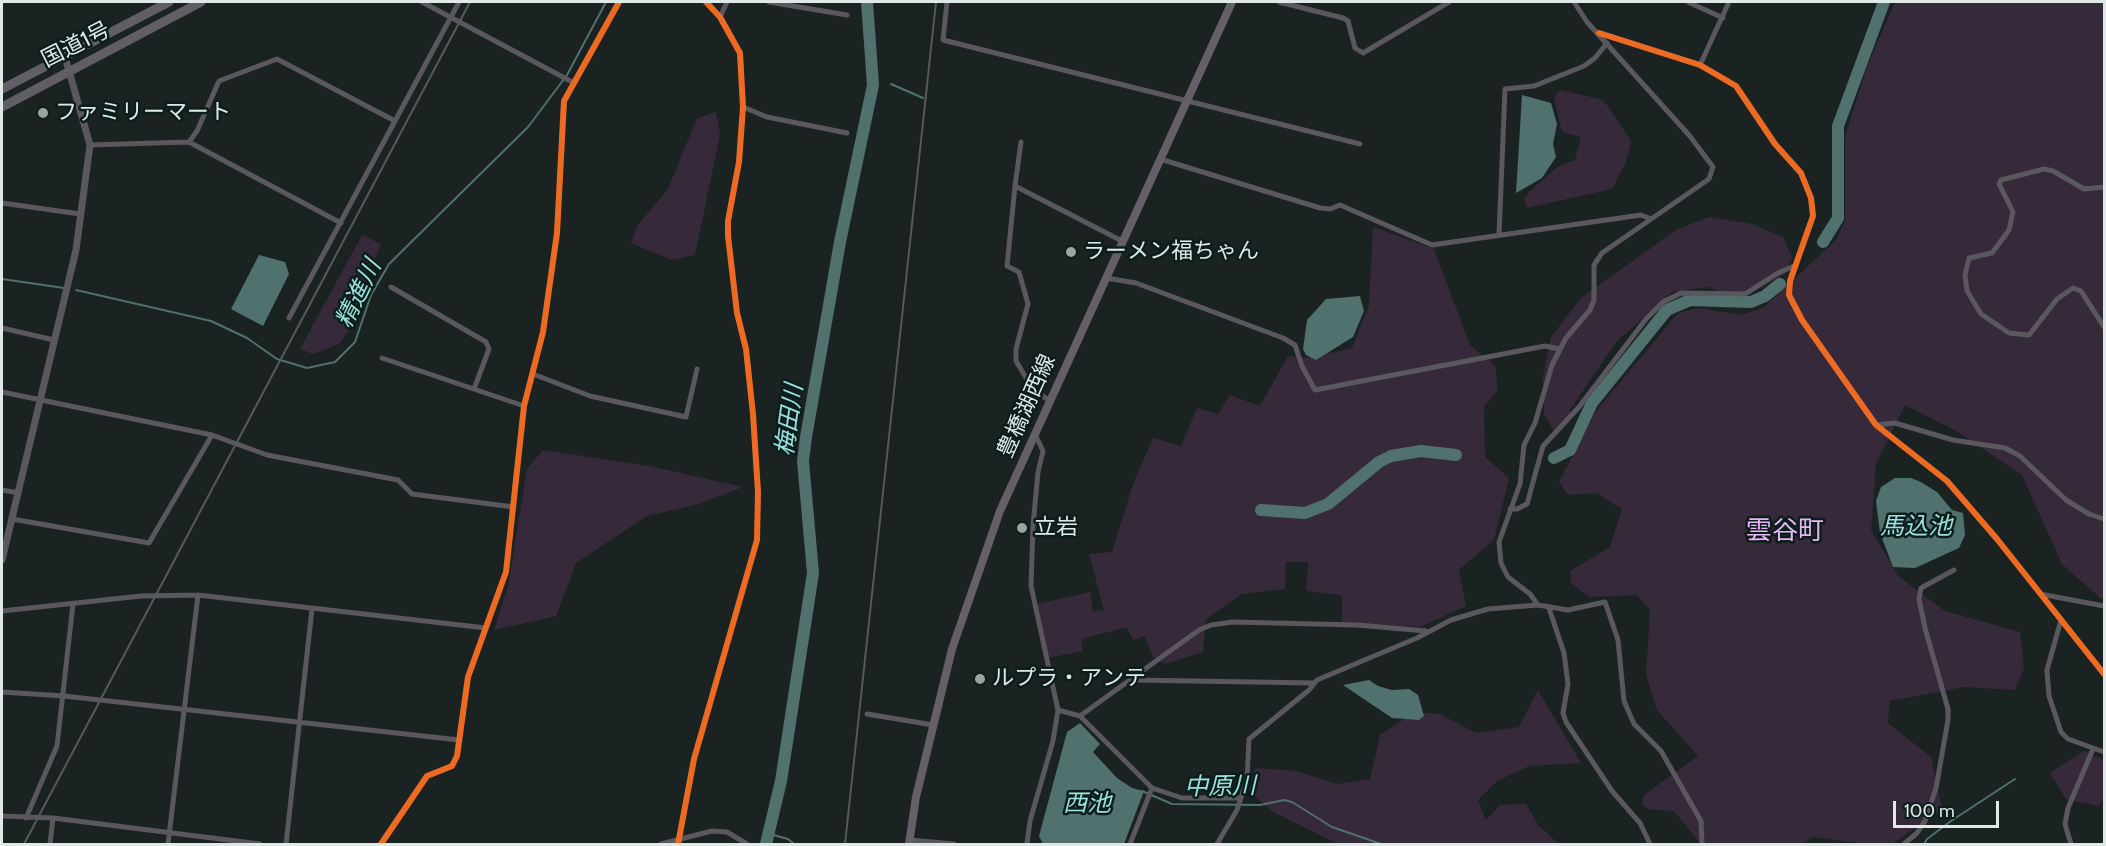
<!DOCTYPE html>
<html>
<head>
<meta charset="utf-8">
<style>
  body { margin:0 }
  #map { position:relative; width:2106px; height:846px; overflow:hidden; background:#1a2322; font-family:Cabin,sans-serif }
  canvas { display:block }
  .frame { position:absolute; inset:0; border:3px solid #dee9e8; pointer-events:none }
  .scale { position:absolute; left:1893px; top:801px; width:106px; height:27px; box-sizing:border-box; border:3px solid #dee9e8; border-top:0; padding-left:8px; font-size:18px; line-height:21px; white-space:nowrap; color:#dee9e8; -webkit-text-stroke:4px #0c1d1c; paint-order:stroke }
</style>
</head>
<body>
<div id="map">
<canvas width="2106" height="846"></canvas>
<div class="frame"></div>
<div class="scale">100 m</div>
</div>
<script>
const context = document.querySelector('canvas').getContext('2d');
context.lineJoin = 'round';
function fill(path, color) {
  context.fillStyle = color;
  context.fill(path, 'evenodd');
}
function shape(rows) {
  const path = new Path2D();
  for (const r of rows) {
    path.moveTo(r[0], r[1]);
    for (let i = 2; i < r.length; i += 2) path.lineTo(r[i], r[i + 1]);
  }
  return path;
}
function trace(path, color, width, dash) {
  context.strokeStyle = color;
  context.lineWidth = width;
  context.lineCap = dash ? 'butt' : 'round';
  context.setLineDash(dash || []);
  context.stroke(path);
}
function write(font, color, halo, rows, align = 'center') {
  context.font = font + ' Cabin,"Noto Sans JP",sans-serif';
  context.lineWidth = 5;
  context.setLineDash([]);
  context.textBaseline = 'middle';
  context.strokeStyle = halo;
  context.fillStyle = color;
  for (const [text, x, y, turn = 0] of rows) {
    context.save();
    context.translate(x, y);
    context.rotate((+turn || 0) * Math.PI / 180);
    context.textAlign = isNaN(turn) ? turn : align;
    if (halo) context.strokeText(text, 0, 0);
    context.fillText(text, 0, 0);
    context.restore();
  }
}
fill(shape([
  [1895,2,2104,2,2104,597,2100,598,2062,564,2022,475,1958,432,1905,405,1876,464,1871,530,1898,576,1945,611,2020,632,2024,668,2015,690,1964,687,1890,701,1888,723,1931,757,1942,809,1892,844,1866,844,1813,837,1802,844,1701,844,1674,811,1648,809,1642,804,1644,795,1698,756,1657,710,1646,675,1650,610,1637,595,1589,597,1571,583,1570,571,1610,547,1622,509,1597,493,1568,495,1559,482,1596,411,1678,313,1698,308,1741,315,1764,307,1836,240,1845,221,1845,137,1868,64],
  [1560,90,1600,99,1607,105,1631,141,1626,162,1612,189,1527,208,1524,200,1529,192,1557,167,1575,160,1581,137,1562,132,1554,98],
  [716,112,720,135,695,255,672,260,631,243,638,225,668,189,697,118],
  [1709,217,1752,224,1783,237,1792,257,1785,274,1741,299,1707,287,1672,292,1616,342,1570,410,1569,422,1555,433,1544,414,1543,376,1551,337,1581,298,1676,230],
  [1373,227,1434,249,1470,345,1495,365,1498,390,1484,406,1485,457,1509,478,1494,540,1459,570,1466,606,1420,627,1342,623,1342,595,1306,591,1308,562,1286,562,1285,589,1242,594,1206,619,1203,652,1165,664,1153,657,1145,636,1133,640,1127,627,1081,639,1083,651,1048,658,1037,604,1090,592,1093,612,1104,610,1089,554,1112,552,1133,484,1153,438,1181,446,1197,408,1218,414,1230,395,1260,406,1288,356,1308,358,1352,348,1369,305],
  [362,235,381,244,359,297,351,327,340,343,332,347,313,354,300,349],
  [543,450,649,466,743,487,699,504,647,516,576,563,556,616,494,630,508,586,527,469],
  [1538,690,1581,763,1529,766,1497,781,1478,800,1486,820,1500,805,1526,804,1539,826,1558,843,1579,844,1338,844,1273,812,1249,791,1255,768,1296,771,1337,784,1370,779,1380,735,1415,712,1440,714,1476,733,1519,727],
  [2084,751,2104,760,2104,798,2098,806,2066,799,2050,773]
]), '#36293a');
fill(shape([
  [1522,95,1551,103,1557,124,1553,144,1556,157,1542,178,1516,193],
  [259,255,285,262,289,274,263,326,231,309],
  [1360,296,1364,311,1353,337,1316,360,1306,355,1303,349,1307,320,1326,299],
  [1895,478,1911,478,1921,482,1937,492,1952,510,1963,513,1965,535,1959,548,1915,568,1893,567,1880,533,1876,501,1881,487],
  [1369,680,1378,686,1392,690,1409,689,1418,695,1424,716,1419,720,1392,718,1343,685],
  [1080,723,1100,744,1093,752,1117,778,1132,788,1144,791,1124,844,1043,844,1039,836,1067,732]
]), '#50716e');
trace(shape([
  [891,84,923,98],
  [2,279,64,288],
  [76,290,211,321,247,338,277,359,307,368,335,362,355,342,371,295,389,264,528,127,567,75,606,2],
  [1142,791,1172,804,1260,805,1284,800,1292,802,1332,827,1381,844],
  [770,834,788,839,794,844],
  [1924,844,1927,839,1951,821,2015,779]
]), '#50716e', 2);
trace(shape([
  [1823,242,1838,218,1838,126,1884,2],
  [1554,458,1570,450,1592,403,1667,310,1690,300,1751,302,1765,296,1780,284],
  [1261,510,1305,513,1328,504,1379,462,1391,456,1421,451,1456,455],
  [766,844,781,781,813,573,803,461,806,437,840,242,873,85,867,2]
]), '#50716e', 12);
trace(shape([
  [422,2,574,83],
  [769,2,847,15],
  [947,2,943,40,1360,144],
  [1279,2,1343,18,1348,21,1355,48,1363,53,1449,2],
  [1688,2,1723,18],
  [720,17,727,2],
  [1599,33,1700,65,1736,86,1775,144,1801,173,1811,198,1813,216,1790,281,1789,295,1802,320,1876,425,1947,481,1997,539,2104,674],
  [1700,65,1729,2],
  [743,107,767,117,847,133],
  [189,142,197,131,219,81,277,59,395,121],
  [90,145,189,142,341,223],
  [1160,159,1320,208,1330,209,1340,205,1432,245,1641,215,1649,218],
  [1015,186,1021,142],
  [2104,187,2084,189,2053,171,2044,169,2001,180,1999,184,2013,212,2009,230,1992,253,1969,258,1965,275,1967,291,1981,314,2009,333,2029,335,2057,299,2073,288,2081,291,2104,327],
  [2,203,80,214],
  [1499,235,1505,89,1534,86,1584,66,1595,58,1607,43],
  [1106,278,1136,283,1283,338,1295,345,1302,366,1315,390,1545,346,1559,349],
  [391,287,486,342,489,349,474,389],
  [289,318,459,2],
  [2,328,54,340],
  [382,358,524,406],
  [533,374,590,396,686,417,697,369],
  [2,392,212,435,267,455,398,480,412,494,514,507],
  [1049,400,1034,391,1016,361,1016,349,1028,304,1019,272,1007,266,1015,186,1122,241],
  [1876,425,1895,423,1953,440,2005,448,2020,456,2066,500,2089,514,2104,519],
  [2,490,19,493],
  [1510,509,1517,509,1527,504,1543,446,1579,407,1646,319,1663,302,1681,293,1745,294,1778,273,1794,266],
  [12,519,149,543,212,435],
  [2040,594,2104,606],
  [1538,605,1530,594,1508,577,1501,563,1499,542,1520,484,1524,445,1535,423,1552,365,1566,338,1590,310,1594,300,1594,265,1602,253,1709,179,1713,167,1689,135,1587,22,1574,2],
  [1549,608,1564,653,1568,684,1563,713,1566,722,1612,791,1640,823,1650,844],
  [2,611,141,596,198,595,486,628],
  [2061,620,2047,670,2049,696,2061,732,2068,739,2104,752],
  [1133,680,1313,683],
  [2,692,64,696,459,740],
  [1058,710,1080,716,1152,788,1182,798,1240,798],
  [867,714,933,725],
  [1080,716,1199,630,1211,625,1233,622,1357,625,1426,631],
  [2,816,53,818,260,844],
  [26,818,57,746,73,604],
  [910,840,954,844],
  [50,844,53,818],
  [168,844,198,595],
  [286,844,312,609],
  [381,844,427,776,452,766,457,756,468,677,506,572,524,406,543,332,557,233,564,101,619,2],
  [661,844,712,831,727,832,747,844],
  [678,844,694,759,757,540,758,492,753,414,746,349,737,313,728,236,728,221,739,162,743,107,740,53,720,17,706,2],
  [1027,844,1030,821,1053,741,1058,710,1031,586,1033,526,1038,472,1043,451,1035,434],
  [1130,844,1152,788],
  [1217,844,1237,810,1247,779,1249,739,1309,690,1317,680,1417,638,1451,620,1488,609,1538,605,1568,610,1605,602,1618,640,1624,701,1634,724,1661,751,1701,821,1702,844],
  [1904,844,1917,833,1925,821,1936,788,1948,720,1948,709,1925,628,1919,599,1921,588,1954,570],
  [2071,844,2065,824,2068,808,2093,749]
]), '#5b575e', 5);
trace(shape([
  [2,560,76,250,90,145,65,57]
]), '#5b575e', 7);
trace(shape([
  [909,844,916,797,952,649,1000,511,1232,2]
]), '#655f69', 8);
trace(shape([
  [2,89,169,2],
  [2,107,201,2]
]), '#625e67', 9);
trace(shape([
  [24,844,470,2],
  [845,844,936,2]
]), '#57595b', 2);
trace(shape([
  [1599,33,1700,65,1736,86,1775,144,1801,173,1811,198,1813,216,1790,281,1789,295,1802,320,1876,425,1947,481,1997,539,2104,674],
  [381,844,427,776,452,766,457,756,468,677,506,572,524,406,543,332,557,233,564,101,619,2],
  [678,844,694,759,757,540,758,492,753,414,746,349,737,313,728,236,728,221,739,162,743,107,740,53,720,17,706,2]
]), '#ed6a23', 6);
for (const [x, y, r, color] of [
  [43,113,6,"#99a4a3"],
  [1071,252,6,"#99a4a3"],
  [1022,528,6,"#99a4a3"],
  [980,679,6,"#99a4a3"]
]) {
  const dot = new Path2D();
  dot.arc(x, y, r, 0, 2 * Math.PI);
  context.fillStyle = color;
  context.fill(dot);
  trace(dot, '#0c1d1c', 2);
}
write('22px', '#dee9e8', '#0c1d1c', [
  ["国道1号",76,45,-27],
  ["豊橋湖西線",1027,406,-66]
]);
write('22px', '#dee9e8', '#0c1d1c', [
  ["ファミリーマート",55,113],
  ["ラーメン福ちゃん",1083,252],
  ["立岩",1034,528],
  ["ルプラ・アンテ",992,679]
], 'left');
write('italic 24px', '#9ae0dc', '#0c1d1c', [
  ["精進川",359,294,-64],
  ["梅田川",790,420,-82],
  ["馬込池",1916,527],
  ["中原川",1220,787,-1],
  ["西池",1087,804]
]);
write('26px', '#e6b6f5', '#0c1d1c', [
  ["雲谷町",1785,531]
]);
</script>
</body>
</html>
